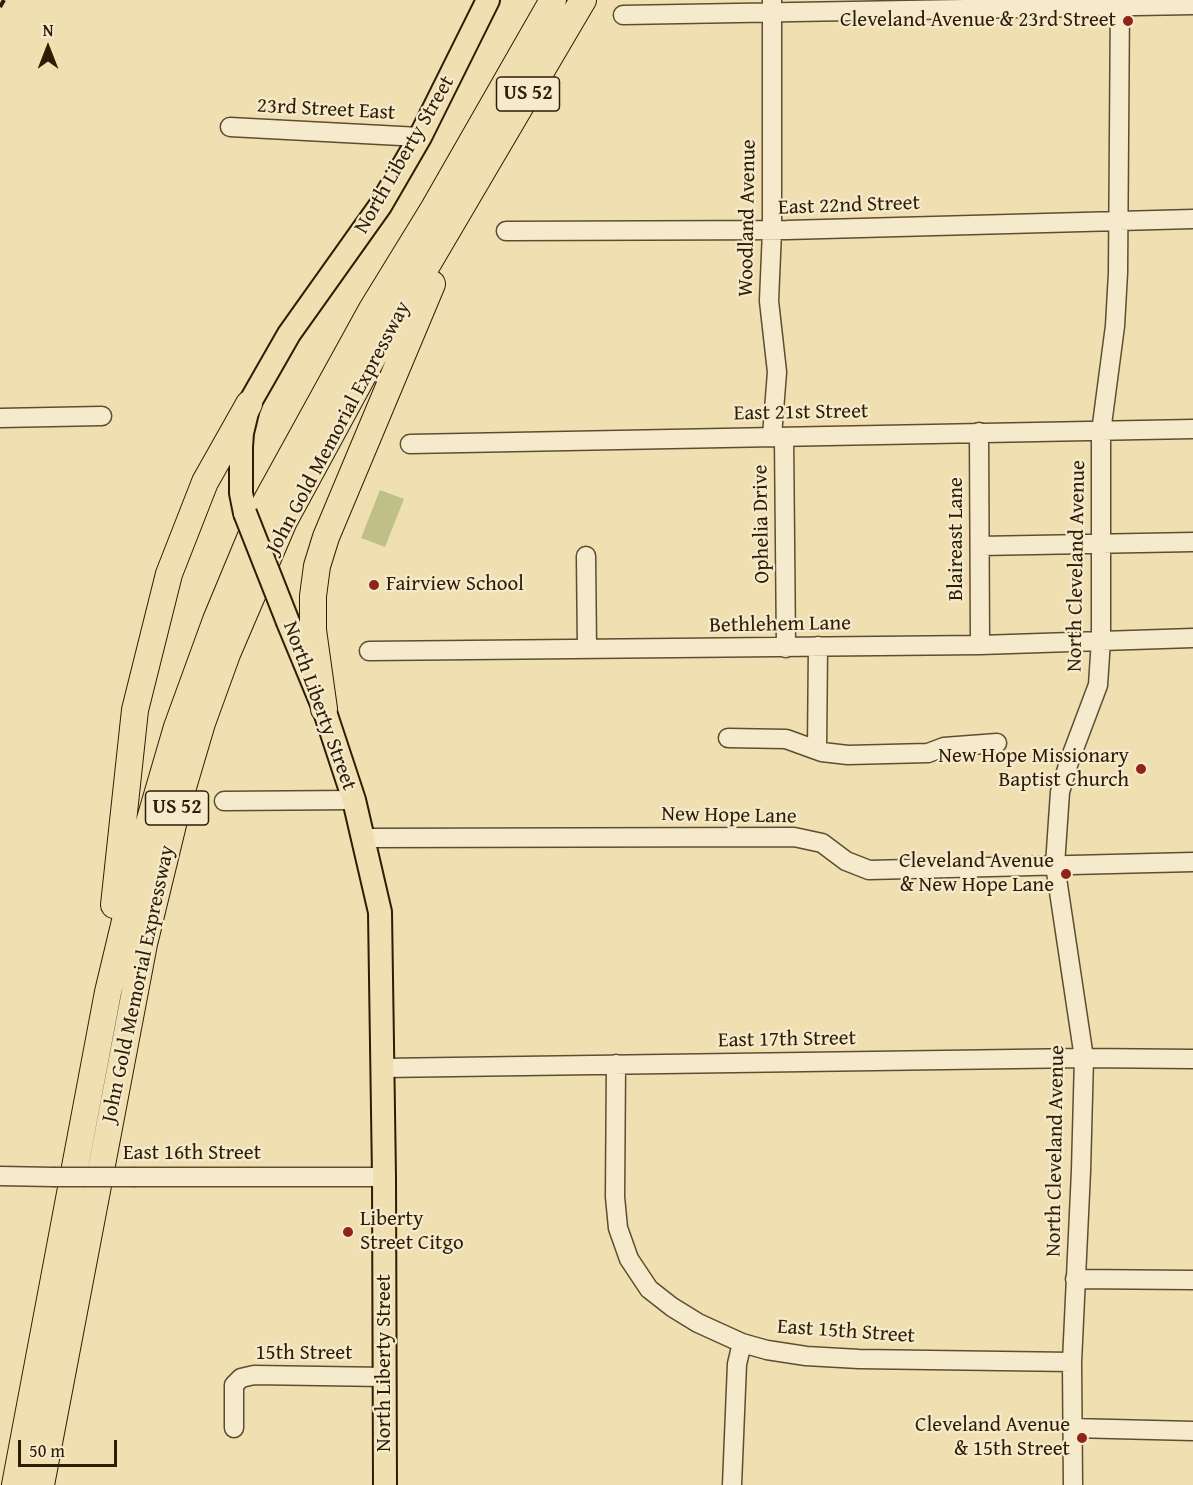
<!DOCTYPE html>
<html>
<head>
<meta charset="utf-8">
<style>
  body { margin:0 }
  #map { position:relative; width:1193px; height:1485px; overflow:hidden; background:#f0dfb1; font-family:"Gentium Book Plus",serif }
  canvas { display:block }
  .north { position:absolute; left:18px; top:18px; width:60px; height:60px; -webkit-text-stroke:4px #f5eacc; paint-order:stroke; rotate:0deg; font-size:16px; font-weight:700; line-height:24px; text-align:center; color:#2e1d04 }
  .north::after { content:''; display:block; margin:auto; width:21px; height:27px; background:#2e1d04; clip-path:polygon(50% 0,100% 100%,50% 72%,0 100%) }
  .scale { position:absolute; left:18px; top:1440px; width:99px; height:27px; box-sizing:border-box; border:3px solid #2e1d04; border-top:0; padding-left:8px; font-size:18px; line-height:21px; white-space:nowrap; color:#2e1d04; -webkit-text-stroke:4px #f5eacc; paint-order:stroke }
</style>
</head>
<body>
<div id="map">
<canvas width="1193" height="1485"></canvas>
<div class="north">N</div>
<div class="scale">50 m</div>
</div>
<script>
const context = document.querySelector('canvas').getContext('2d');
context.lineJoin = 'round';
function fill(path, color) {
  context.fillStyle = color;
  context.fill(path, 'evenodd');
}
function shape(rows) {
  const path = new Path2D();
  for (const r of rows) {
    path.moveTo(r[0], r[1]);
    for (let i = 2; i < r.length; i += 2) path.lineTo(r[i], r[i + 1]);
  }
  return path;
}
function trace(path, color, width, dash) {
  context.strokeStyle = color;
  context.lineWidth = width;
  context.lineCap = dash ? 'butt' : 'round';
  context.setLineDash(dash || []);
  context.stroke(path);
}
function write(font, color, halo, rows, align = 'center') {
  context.font = font + ' "Gentium Book Plus",serif';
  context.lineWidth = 4.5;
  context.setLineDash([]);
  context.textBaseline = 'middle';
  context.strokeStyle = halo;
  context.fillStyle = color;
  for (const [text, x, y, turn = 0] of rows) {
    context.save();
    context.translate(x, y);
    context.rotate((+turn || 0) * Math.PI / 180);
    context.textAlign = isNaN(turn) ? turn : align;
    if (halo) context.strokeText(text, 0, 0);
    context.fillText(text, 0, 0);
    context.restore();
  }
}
fill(shape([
  [380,490,404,499,385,547,361,538]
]), '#bec088');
const minor = shape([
  [772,0,772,231,769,301,777,372,772,436],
  [623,15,1193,5],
  [230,127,420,137],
  [506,231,787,230,1193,219],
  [0,418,102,416],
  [979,432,980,645],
  [784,437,786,648],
  [410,444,1193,429],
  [980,546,1193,542],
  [586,556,587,649],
  [369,651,980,645,1193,638],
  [728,738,786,739,822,752,848,755,928,753,944,747,997,743],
  [817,750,818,646],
  [224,801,354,800],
  [364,838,794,837,822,843,846,861,869,870,1193,862],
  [616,1064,615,1197,618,1228,629,1259,649,1289,672,1307,698,1323,742,1343,767,1350,806,1356,859,1359,1072,1362],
  [383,1068,1084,1058,1193,1059],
  [0,1176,53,1177],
  [135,1177,384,1177],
  [1075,1279,1193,1280],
  [234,1428,234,1385,241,1378,254,1375,385,1377],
  [1072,1428,1193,1431],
  [732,1485,737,1364,742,1343],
  [1073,1485,1072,1362,1081,1171,1084,1058,1055,865,1060,792,1069,762,1098,685,1101,640,1101,432,1115,326,1118,273,1120,0]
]);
const major = shape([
  [245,513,241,493,241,447,242,433,249,404,289,334,380,206,420,137,488,0],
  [288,622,324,709,354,800,380,912,384,1177,385,1485]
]);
const highway = shape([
  [324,709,313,630,313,596,317,566,326,537,432,284],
  [114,905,135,710,169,574,205,482,249,404],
  [15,1485,108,992,146,833,177,727,216,620,263,507,372,309,434,208,553,0],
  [41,1485,144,944,178,804,202,723,227,654,284,521,373,357,583,0]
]);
trace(minor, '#5e4e2f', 21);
trace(major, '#2e1d04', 26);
trace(highway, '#2e1d04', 28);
trace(minor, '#f5eacc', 18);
trace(major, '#f0dfb1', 22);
trace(highway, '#f0dfb1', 26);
trace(shape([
  [0,7,4,0]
]), '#2e1d04', 4, [10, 10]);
const minorBridge = shape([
  [53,1177,135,1177]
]);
const majorBridge = shape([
  [245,513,288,622]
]);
trace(minorBridge, '#5e4e2f', 21, []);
trace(majorBridge, '#2e1d04', 26, []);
trace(minorBridge, '#f5eacc', 18);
trace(majorBridge, '#f0dfb1', 22);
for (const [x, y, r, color] of [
  [1128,21,6,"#8f2418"],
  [374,585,6,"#8f2418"],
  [1141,769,6,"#8f2418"],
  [1066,874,6,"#8f2418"],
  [348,1232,6,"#8f2418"],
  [1082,1438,6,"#8f2418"]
]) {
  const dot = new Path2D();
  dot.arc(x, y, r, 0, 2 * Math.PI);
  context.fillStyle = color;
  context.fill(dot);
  trace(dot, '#f5eacc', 2);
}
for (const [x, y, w] of [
  [528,94,63],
  [177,808,63]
]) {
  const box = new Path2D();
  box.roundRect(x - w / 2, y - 17, w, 34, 4.5);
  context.fillStyle = '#f5eacc';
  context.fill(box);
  trace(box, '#2e1d04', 1.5);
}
write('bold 20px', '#2e1d04', null, [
  ["US 52",528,94],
  ["US 52",177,808]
]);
write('21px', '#2e1d04', '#f5eacc', [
  ["Cleveland Avenue & 23rd Street",1116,21],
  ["Fairview School",386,585,"left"],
  ["New Hope Missionary",1129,757],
  ["Baptist Church",1129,781],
  ["Cleveland Avenue",1054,862],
  ["& New Hope Lane",1054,886],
  ["Liberty",360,1220,"left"],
  ["Street Citgo",360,1244,"left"],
  ["Cleveland Avenue",1070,1426],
  ["& 15th Street",1070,1450]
], 'right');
write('21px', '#2e1d04', '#f5eacc', [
  ["23rd Street East",326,110,3],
  ["North Liberty Street",405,155,-60],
  ["East 22nd Street",849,206,-2],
  ["Woodland Avenue",748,218,-89],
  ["East 21st Street",801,413,-1],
  ["John Gold Memorial Expressway",339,428,-62],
  ["Ophelia Drive",762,524,-91],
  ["Blaireast Lane",957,539,-90],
  ["North Cleveland Avenue",1077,566,-89],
  ["Bethlehem Lane",780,625,-1],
  ["North Liberty Street",319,706,70],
  ["New Hope Lane",729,816,1],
  ["John Gold Memorial Expressway",139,984,-78],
  ["East 17th Street",787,1040,-1],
  ["North Cleveland Avenue",1056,1151,-89],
  ["East 16th Street",192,1154],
  ["East 15th Street",846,1332,4],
  ["15th Street",304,1354],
  ["North Liberty Street",385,1363,-90]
]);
</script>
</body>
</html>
